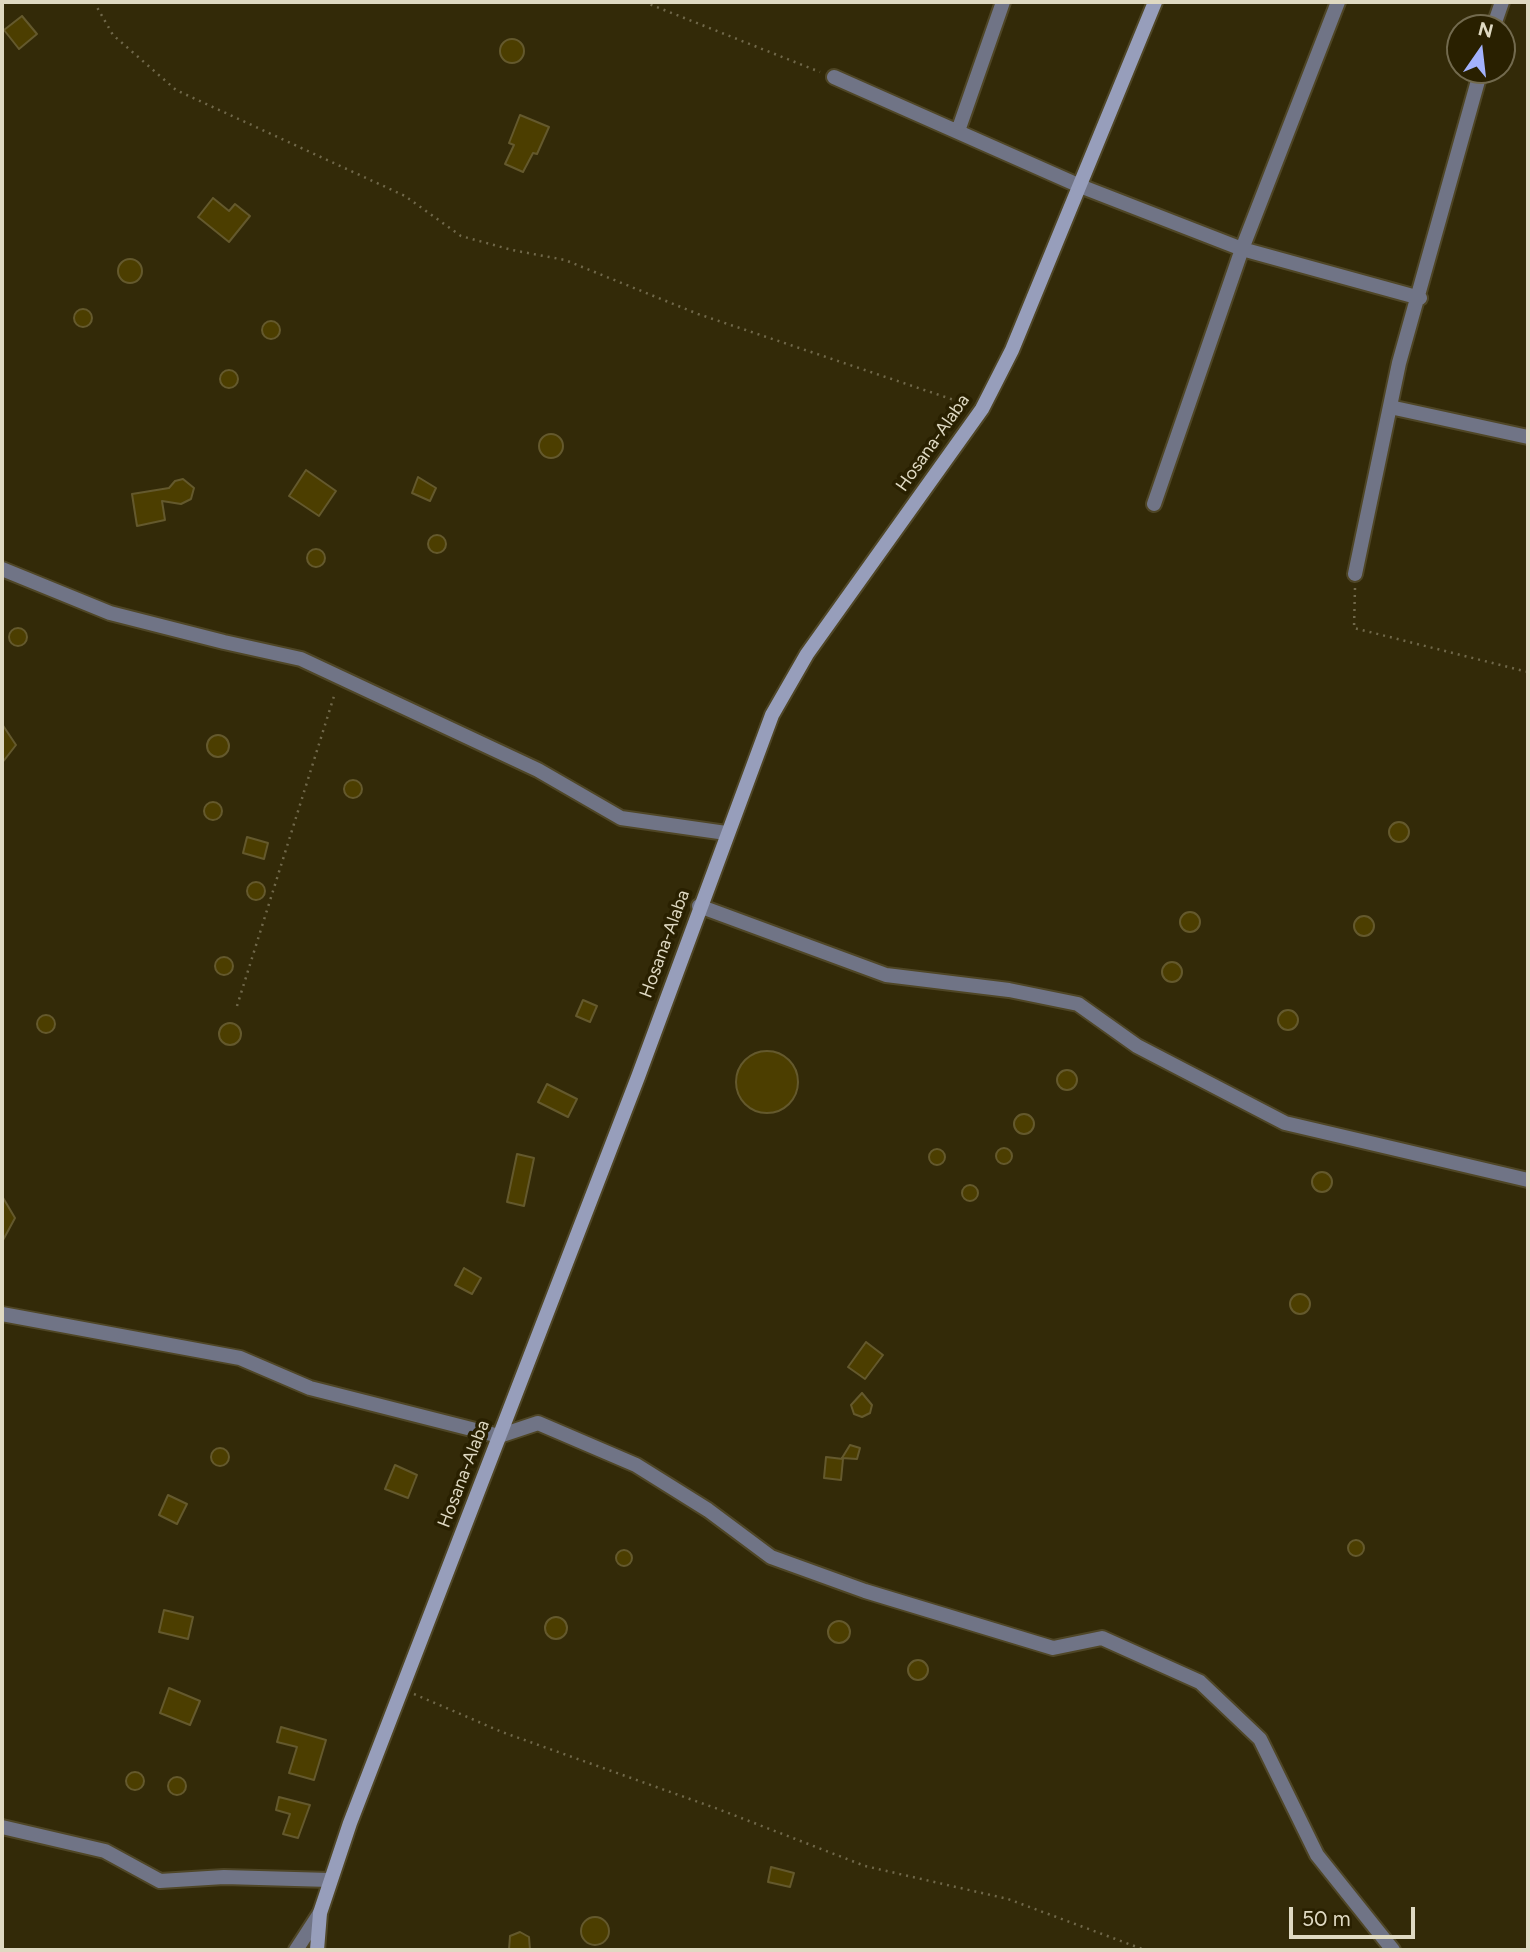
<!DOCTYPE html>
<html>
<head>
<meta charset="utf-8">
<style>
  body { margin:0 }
  #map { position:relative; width:1530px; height:1952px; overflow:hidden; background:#332a08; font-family:Figtree,sans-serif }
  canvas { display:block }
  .frame { position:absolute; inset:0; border:4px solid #dfd9c2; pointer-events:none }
  .north { position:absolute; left:1446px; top:14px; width:70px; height:70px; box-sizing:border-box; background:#292000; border:2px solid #726a4e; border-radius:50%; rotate:14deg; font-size:19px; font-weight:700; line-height:28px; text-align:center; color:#dfd9c2 }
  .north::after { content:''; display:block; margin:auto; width:24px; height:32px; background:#a3b2fd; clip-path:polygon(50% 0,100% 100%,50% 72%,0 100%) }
  .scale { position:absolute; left:1289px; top:1907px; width:126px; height:32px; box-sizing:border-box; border:4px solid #dfd9c2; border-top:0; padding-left:9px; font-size:21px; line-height:24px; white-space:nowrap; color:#dfd9c2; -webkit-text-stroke:5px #292000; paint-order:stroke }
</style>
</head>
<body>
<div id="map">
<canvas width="1530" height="1952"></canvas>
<div class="frame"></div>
<div class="north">N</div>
<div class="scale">50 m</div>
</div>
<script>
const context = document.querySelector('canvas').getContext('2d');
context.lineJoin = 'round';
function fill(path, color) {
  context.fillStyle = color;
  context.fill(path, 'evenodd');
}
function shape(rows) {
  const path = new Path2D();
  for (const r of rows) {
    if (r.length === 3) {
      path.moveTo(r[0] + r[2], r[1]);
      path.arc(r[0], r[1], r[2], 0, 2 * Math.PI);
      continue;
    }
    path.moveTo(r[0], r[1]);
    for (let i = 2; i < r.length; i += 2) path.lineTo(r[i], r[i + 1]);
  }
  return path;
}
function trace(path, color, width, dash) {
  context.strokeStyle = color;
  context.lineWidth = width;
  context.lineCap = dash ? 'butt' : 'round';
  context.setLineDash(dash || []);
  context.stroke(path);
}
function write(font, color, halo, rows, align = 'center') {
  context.font = font + ' Figtree,sans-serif';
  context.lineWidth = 7;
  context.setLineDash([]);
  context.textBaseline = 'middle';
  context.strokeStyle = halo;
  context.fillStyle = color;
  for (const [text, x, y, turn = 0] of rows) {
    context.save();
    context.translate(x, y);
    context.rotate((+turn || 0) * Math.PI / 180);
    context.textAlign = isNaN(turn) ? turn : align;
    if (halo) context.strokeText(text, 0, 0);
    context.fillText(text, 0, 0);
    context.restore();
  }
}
const building = shape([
  [22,16,37,34,19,49,4,30,22,16],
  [512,51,12],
  [520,115,549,127,537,154,533,153,523,172,505,164,514,145,509,143,520,115],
  [213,198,229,211,235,204,250,216,229,242,198,217,213,198],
  [130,271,12],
  [83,318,9],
  [271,330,9],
  [229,379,9],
  [551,446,12],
  [306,470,336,491,319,516,289,496,306,470],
  [418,477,436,488,430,501,412,493,418,477],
  [183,479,194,488,191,499,181,504,162,501,165,520,137,526,132,494,169,488,175,481,183,479],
  [437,544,9],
  [316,558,9],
  [18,637,9],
  [2,724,16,745,2,763,2,724],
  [218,746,11],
  [353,789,9],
  [213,811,9],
  [1399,832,10],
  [247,837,268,843,264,859,243,853,247,837],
  [256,891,9],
  [1190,922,10],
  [1364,926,10],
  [224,966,9],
  [1172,972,10],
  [583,1000,597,1006,590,1022,576,1016,583,1000],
  [1288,1020,10],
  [46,1024,9],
  [230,1034,11],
  [767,1082,31],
  [1067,1080,10],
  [547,1084,577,1099,568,1117,538,1102,547,1084],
  [1024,1124,10],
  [1004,1156,8],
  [937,1157,8],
  [517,1154,534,1158,524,1206,507,1202,517,1154],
  [1322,1182,10],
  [970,1193,8],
  [2,1196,15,1218,2,1242,2,1196],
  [464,1268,481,1278,472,1294,455,1285,464,1268],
  [1300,1304,10],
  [866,1342,883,1355,865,1379,848,1367,866,1342],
  [862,1393,872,1405,870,1413,862,1417,854,1414,851,1405,862,1393],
  [850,1445,860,1448,857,1459,842,1458,850,1445],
  [220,1457,9],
  [826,1457,843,1459,841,1480,824,1478,826,1457],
  [395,1465,417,1475,408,1498,385,1489,395,1465],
  [168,1495,187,1504,177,1524,159,1515,168,1495],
  [1356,1548,8],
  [624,1558,8],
  [164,1610,193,1617,188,1639,159,1632,164,1610],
  [556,1628,11],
  [839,1632,11],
  [918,1670,10],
  [169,1688,200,1701,190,1725,160,1713,169,1688],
  [281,1727,326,1740,314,1780,289,1773,297,1747,277,1742,281,1727],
  [135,1781,9],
  [177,1786,9],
  [279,1797,310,1805,298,1838,283,1834,290,1814,276,1810,279,1797],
  [771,1867,794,1873,790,1887,768,1882,771,1867],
  [595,1931,14],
  [520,1932,529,1937,530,1950,509,1950,510,1936,520,1932]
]);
fill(building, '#4c3e00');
trace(building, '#64592d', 2);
const street = shape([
  [1493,28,1502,2],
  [834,77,1080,186,1242,249,1420,298],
  [958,131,1003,2],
  [1390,407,1528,437],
  [1154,504,1242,249,1338,2],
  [2,569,110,613,224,642,301,659,538,770,621,818,726,833],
  [1355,574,1399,363,1481,70],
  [699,906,886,975,1009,990,1078,1004,1137,1046,1285,1123,1528,1180],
  [2,1314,240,1358,310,1388,499,1436,538,1423,636,1465,708,1510,771,1557,865,1591,1053,1648,1102,1638,1200,1682,1260,1739,1317,1855,1393,1950],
  [2,1827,105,1851,160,1881,224,1877,330,1880],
  [296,1950,320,1913]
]);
const secondary = shape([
  [317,1950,320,1913,350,1823,638,1077,772,715,807,654,982,409,1012,350,1155,2]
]);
trace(street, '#4f4626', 18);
trace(secondary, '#4f4626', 18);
trace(shape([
  [94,2,113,35,176,90,405,196,461,236,512,250,565,260,698,314,966,404],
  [644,2,820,72],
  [1355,588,1354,628,1528,672],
  [237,1006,335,693],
  [414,1694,502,1732,718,1809,865,1866,1008,1899,1145,1950]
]), '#70684a', 2.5, [2, 5]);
trace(street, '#707486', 14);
trace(secondary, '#979ebb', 14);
write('18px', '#dfd9c2', '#292000', [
  ["Hosana-Alaba",933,443,-55],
  ["Hosana-Alaba",665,944,-70],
  ["Hosana-Alaba",464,1474,-69]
]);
</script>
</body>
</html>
